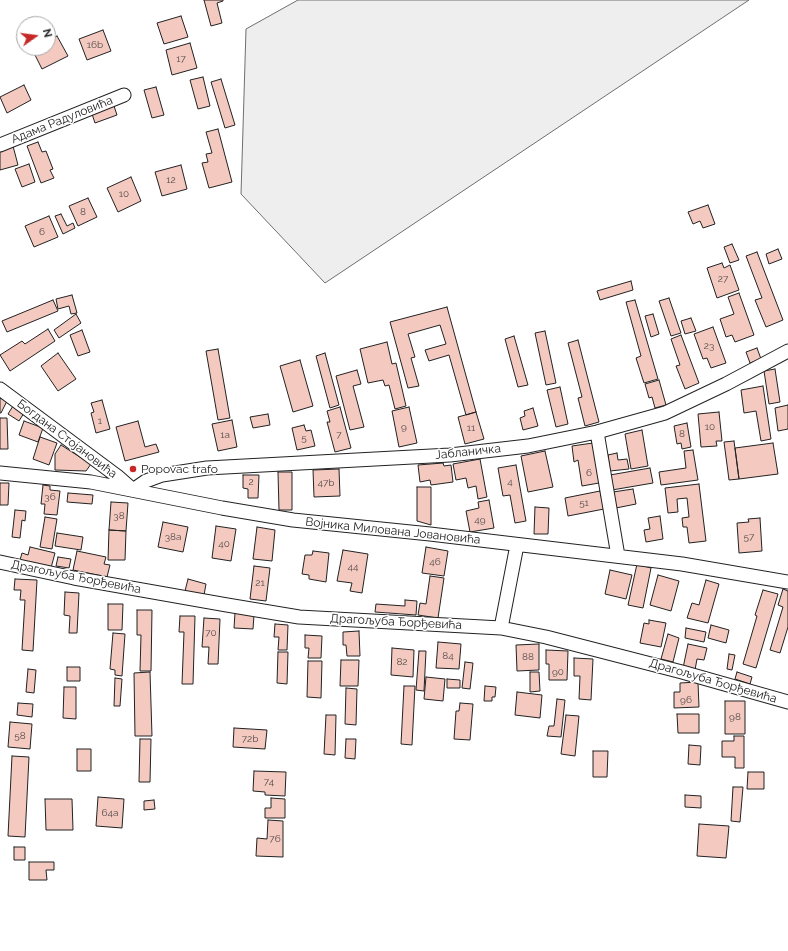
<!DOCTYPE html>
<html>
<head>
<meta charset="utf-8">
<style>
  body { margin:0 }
  #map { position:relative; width:788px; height:951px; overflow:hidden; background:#fff; font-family:Raleway,sans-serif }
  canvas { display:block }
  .north { position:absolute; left:16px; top:16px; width:40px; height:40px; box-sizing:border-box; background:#fff; border:1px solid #a7a7a7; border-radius:50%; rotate:76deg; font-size:11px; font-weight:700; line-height:16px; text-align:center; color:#222 }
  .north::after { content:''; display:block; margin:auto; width:14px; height:18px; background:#c62828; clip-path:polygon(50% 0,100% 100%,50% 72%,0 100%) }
</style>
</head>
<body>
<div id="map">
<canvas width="788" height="951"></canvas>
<div class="north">N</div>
</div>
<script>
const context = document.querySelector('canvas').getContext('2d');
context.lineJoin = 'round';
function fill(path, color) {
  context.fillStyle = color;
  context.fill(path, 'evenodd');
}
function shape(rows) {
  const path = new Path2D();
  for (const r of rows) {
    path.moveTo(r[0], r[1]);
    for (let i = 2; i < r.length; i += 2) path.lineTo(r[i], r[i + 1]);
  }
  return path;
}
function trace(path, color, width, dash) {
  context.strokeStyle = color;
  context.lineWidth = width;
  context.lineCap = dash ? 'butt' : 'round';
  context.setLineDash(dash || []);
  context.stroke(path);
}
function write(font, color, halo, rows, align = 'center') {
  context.font = font + ' Raleway,sans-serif';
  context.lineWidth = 3;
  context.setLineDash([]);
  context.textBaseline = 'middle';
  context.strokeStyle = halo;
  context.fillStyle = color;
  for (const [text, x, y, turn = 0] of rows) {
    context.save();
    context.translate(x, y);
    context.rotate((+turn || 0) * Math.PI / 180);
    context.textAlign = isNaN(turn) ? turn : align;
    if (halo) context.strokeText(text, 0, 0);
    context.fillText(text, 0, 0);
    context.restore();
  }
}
const green = shape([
  [298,0,749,0,325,283,241,194,246,29,298,0]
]);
fill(green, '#eee');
trace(green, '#6f6f6f', 1);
const building = shape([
  [204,0,223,0,223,1,217,3,222,23,211,26,204,0],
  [181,16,188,37,164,44,157,23,181,16],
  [103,30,111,51,87,60,79,39,103,30],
  [57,36,68,56,42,69,32,49,34,48,48,48,48,41,57,36],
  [190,43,197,68,172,75,166,50,190,43],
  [203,77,210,106,198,109,190,80,203,77],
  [221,79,235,125,225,128,211,82,221,79],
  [24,85,31,100,7,113,0,97,24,85],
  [156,87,164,115,152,118,144,90,156,87],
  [114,106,117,115,95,123,92,114,114,106],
  [218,129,232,182,209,188,202,163,208,162,206,154,212,153,206,132,218,129],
  [38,142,42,152,46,151,53,169,50,170,54,178,41,183,27,146,38,142],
  [13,146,18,165,0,170,0,150,13,146],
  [29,164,35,182,22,187,15,169,29,164],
  [181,165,187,189,162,196,155,172,181,165],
  [131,177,141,201,118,212,107,188,131,177],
  [88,198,97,217,78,226,69,206,88,198],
  [708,205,715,224,703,228,700,221,693,224,688,212,708,205],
  [61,214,67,226,73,223,75,228,63,234,55,216,61,214],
  [49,216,58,237,34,247,25,226,49,216],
  [732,244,739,260,730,263,724,247,732,244],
  [778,249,782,259,769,264,766,254,778,249],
  [757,252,783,320,766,327,755,300,762,298,746,256,757,252],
  [722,263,724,268,730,265,739,290,717,298,707,268,722,263],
  [631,281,633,290,600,300,597,291,631,281],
  [739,293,754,335,735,342,732,335,726,337,720,319,734,314,728,297,739,293],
  [72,295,77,313,71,314,69,306,58,309,56,299,72,295],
  [669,298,681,333,671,336,659,301,669,298],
  [53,300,58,311,7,332,2,321,53,300],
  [635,300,658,379,644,383,636,358,641,356,626,302,635,300],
  [447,307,476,412,466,415,449,355,429,361,425,350,446,344,440,325,408,334,415,357,411,358,419,386,408,388,390,322,447,307],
  [76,314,81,323,59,338,54,330,76,314],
  [653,314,659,334,651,337,645,316,653,314],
  [691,318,696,331,685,334,681,321,691,318],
  [713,327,726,363,711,368,707,358,703,359,694,334,713,327],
  [48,329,55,341,10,371,0,355,22,341,25,344,48,329],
  [82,330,90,352,78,356,70,335,82,330],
  [545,331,556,383,546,385,535,333,545,331],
  [681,335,699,383,685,389,676,366,680,365,671,339,681,335],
  [514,336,528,385,518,387,505,339,514,336],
  [578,340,599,422,585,426,578,398,582,397,568,343,578,340],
  [387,342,392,364,396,363,406,406,395,409,389,385,385,386,383,380,368,383,360,349,387,342],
  [757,348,761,359,750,363,746,352,757,348],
  [218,349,230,418,218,420,206,351,218,349],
  [58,353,76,379,58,391,41,366,58,353],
  [325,353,339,405,330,408,316,356,325,353],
  [300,360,313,406,293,412,280,366,300,360],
  [775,369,780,402,769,404,764,371,775,369],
  [357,370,361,384,353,386,364,427,350,430,336,376,357,370],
  [659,380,666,405,655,408,652,397,649,398,645,384,659,380],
  [763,386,771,439,761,441,756,411,744,413,741,390,763,386],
  [560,387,568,424,556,427,547,390,560,387],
  [0,398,7,401,1,413,0,413,0,398],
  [102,400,110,429,96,433,91,413,94,412,91,403,102,400],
  [788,405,788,429,778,431,775,408,788,405],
  [13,406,24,413,19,421,8,414,13,406],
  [340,407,351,448,335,452,327,422,330,422,327,411,340,407],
  [409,407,417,443,399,447,392,411,409,407],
  [533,408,538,426,523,430,520,418,525,416,524,411,533,408],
  [476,412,484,439,465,444,458,417,476,412],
  [719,412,722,441,716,441,717,446,701,447,698,414,719,412],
  [268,414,270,425,253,428,250,417,268,414],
  [0,418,7,418,8,449,0,449,0,418],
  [232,420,237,447,218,451,212,424,232,420],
  [24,421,43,428,38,442,19,435,24,421],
  [138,421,145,447,156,444,159,452,125,461,116,427,138,421],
  [687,423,691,447,682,449,681,443,677,444,674,426,687,423],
  [304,425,306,431,311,430,315,446,297,450,292,428,304,425],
  [642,430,648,466,631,469,625,434,642,430],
  [40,437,57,443,49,465,33,459,40,437],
  [734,441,739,479,729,480,724,442,734,441],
  [593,443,599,483,582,486,578,460,574,462,572,446,593,443],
  [773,443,778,474,739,479,735,448,773,443],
  [61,445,91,464,86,471,55,470,55,454,61,445],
  [693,450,698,480,661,485,659,472,686,468,684,451,693,450],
  [545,451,553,487,528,492,521,456,545,451],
  [617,453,618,460,627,459,629,469,610,471,608,455,617,453],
  [480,459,487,497,478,499,476,486,468,488,466,478,456,480,453,464,480,459],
  [443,463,444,466,451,465,453,482,431,485,430,480,420,482,418,465,443,463],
  [516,465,526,521,515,523,510,495,503,496,498,468,516,465],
  [650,468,653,483,612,490,610,475,650,468],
  [339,469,340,496,314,497,313,470,339,469],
  [278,472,292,472,292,510,279,510,278,472],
  [243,475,259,475,258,498,248,498,248,489,243,488,243,475],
  [0,483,9,483,8,505,0,505,0,483],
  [699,484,706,541,689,543,687,527,683,527,682,518,689,517,687,498,677,499,678,512,668,513,665,488,699,484],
  [43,485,50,486,50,490,60,491,57,515,44,514,45,504,41,504,43,485],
  [417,487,431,487,431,525,417,521,417,487],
  [633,489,636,504,616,508,613,492,633,489],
  [600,491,604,509,568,516,565,498,600,491],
  [68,493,93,495,92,504,67,502,68,493],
  [489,500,494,528,470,532,466,511,479,508,478,502,489,500],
  [111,502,128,503,126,531,109,530,111,502],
  [535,507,549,508,548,534,534,534,535,507],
  [15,510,26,511,25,521,22,520,20,538,12,537,15,510],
  [660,516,663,539,646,542,644,530,650,529,648,518,660,516],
  [45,517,57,519,52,549,40,547,45,517],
  [760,518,762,551,739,553,737,523,749,522,748,519,760,518],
  [163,522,188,527,183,552,158,547,163,522],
  [216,526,236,529,231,561,212,558,216,526],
  [257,527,275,530,272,561,253,559,257,527],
  [109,530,126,531,125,560,108,560,109,530],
  [57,533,83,537,81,550,55,546,57,533],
  [30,547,55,553,51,568,20,560,22,553,28,555,30,547],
  [426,547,448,551,444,576,422,573,426,547],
  [343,550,368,554,362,593,350,591,352,583,337,581,343,550],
  [77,551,106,557,104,564,110,565,107,577,73,570,77,551],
  [313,551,329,553,326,582,309,579,309,575,302,574,305,555,312,555,313,551],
  [58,557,71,559,69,568,56,566,58,557],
  [637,564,651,568,643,608,628,605,637,564],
  [254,566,270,568,266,601,250,599,254,566],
  [610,570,632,575,626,599,605,594,610,570],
  [658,575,679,581,671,611,650,605,658,575],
  [430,576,444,578,438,618,418,615,420,603,426,604,430,576],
  [15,579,37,580,33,651,22,650,25,600,20,600,21,590,14,590,15,579],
  [188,579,206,584,204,595,185,591,188,579],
  [706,580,719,584,708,623,687,618,692,603,699,605,706,580],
  [783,589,788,591,788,627,780,653,770,650,783,607,778,605,783,589],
  [763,590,778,594,756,668,743,664,757,616,755,615,763,590],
  [65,592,79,593,77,633,69,633,70,616,64,615,65,592],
  [405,600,417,601,416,615,375,612,376,604,405,606,405,600],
  [108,604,123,604,122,630,108,630,108,604],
  [137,610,152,610,151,671,140,671,141,635,137,635,137,610],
  [235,613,254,615,253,629,234,628,235,613],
  [180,616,195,616,193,684,182,684,184,632,179,632,180,616],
  [204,618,220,619,218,664,208,664,209,647,202,647,204,618],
  [649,620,666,623,661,647,640,643,644,623,649,624,649,620],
  [275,624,288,625,287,650,278,650,279,637,274,637,275,624],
  [711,625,729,630,726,643,708,638,711,625],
  [686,628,706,632,704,642,685,638,686,628],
  [359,631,360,656,347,656,346,645,343,645,343,632,359,631],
  [113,633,125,634,122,676,115,675,115,670,110,669,113,633],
  [668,634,679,638,673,662,661,659,668,634],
  [305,635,322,636,321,658,308,658,309,648,305,648,305,635],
  [438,642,461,644,459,669,436,668,438,642],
  [539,644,539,670,517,671,516,645,539,644],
  [688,644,707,648,704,660,697,659,695,670,683,668,688,644],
  [392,648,414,650,413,677,391,675,392,648],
  [546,650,568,651,567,680,549,680,549,664,546,664,546,650],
  [419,651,426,651,424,691,416,690,419,651],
  [278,652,288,652,287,684,277,683,278,652],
  [729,654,735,655,732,670,727,669,729,654],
  [574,658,593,659,591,700,579,699,580,676,574,676,574,658],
  [341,660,359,660,358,686,340,686,341,660],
  [308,661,322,661,321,698,307,697,308,661],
  [465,662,473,663,470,689,462,688,465,662],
  [67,667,80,667,80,681,67,681,67,667],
  [28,669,36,670,34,693,26,692,28,669],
  [150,672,152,736,135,736,134,673,150,672],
  [530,672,539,672,540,691,530,692,530,672],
  [737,672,752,677,750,684,735,679,737,672],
  [426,677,445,679,443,701,424,699,426,677],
  [115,678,122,679,120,706,114,706,115,678],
  [447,679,460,680,460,688,447,688,447,679],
  [698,682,699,707,674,708,674,692,680,692,680,683,698,682],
  [404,686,415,686,412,745,401,744,404,686],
  [485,686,496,687,495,697,492,697,492,701,484,701,485,686],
  [64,687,76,687,76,719,63,718,64,687],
  [346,688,357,689,356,725,345,724,346,688],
  [517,692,542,695,540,718,515,715,517,692],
  [557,699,565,700,561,737,547,736,549,726,554,726,557,699],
  [725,701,745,701,745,734,725,734,725,701],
  [18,703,33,704,32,717,17,715,18,703],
  [460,703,473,704,470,740,454,739,456,711,459,711,460,703],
  [677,714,699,714,699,733,678,733,677,714],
  [326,715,336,715,335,755,324,754,326,715],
  [566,715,579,716,575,756,561,754,566,715],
  [10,722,32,724,30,749,8,747,10,722],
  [234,728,267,730,265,749,233,747,234,728],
  [734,736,744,736,744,768,735,768,735,757,722,757,722,741,734,741,734,736],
  [140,739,151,739,150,782,139,782,140,739],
  [346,739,356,739,355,759,345,758,346,739],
  [689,745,701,746,700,765,688,764,689,745],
  [77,749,91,749,91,771,77,771,77,749],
  [593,751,608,751,607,777,593,777,593,751],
  [12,756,29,757,25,837,8,836,12,756],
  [254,771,286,772,285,796,265,795,265,792,253,791,254,771],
  [748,772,764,772,764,789,747,789,748,772],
  [733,787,743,787,740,822,731,821,733,787],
  [685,795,701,796,701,808,685,807,685,795],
  [98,797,124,799,122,828,96,826,98,797],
  [271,798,285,799,285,818,265,818,265,808,271,808,271,798],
  [45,799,72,799,73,830,46,830,45,799],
  [154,800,155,809,144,810,144,801,154,800],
  [268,820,283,821,283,857,256,856,257,838,267,839,268,820],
  [699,824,729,826,726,858,697,856,699,824],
  [14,847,25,847,25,860,14,860,14,847],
  [29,862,54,862,54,870,46,870,47,880,29,880,29,862]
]);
fill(building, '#f3c9c0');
trace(building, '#222', 1);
const street = shape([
  [0,145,124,95],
  [0,389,117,476,133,490],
  [597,432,618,556],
  [0,473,91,482,222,508,293,520,430,534,682,564,788,582],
  [133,490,146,481,162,475,207,468,450,455,528,446,597,432,665,413,726,384,788,351],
  [0,562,74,578,227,605,299,617,501,628,546,637,682,672,788,702],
  [501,628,517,545]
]);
trace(street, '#222', 15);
trace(street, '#fff', 13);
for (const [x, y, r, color] of [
  [133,469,4,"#c62828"]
]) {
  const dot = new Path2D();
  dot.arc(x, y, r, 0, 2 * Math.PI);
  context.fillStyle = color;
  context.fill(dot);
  trace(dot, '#fff', 1.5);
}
write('10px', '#564c4a', null, [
  ["16b",95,45],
  ["17",181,59],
  ["12",171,180],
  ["10",124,194],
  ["8",83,212],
  ["6",42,232],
  ["27",723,279],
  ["23",709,346],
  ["1",100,421],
  ["9",404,427],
  ["10",710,427],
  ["11",471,428],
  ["8",682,434],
  ["1a",225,435],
  ["7",339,435],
  ["5",304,438],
  ["6",589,473],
  ["2",251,482],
  ["4",510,482],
  ["47b",326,483],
  ["36",50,497],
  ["51",584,503],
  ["38",119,516],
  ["49",480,520],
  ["38a",173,537],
  ["57",749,537],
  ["40",224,544],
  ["46",435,562],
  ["44",353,567],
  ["21",260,583],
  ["70",211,633],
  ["84",448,656],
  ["88",528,657],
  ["82",402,662],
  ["90",558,672],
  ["96",686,700],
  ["98",735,717],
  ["58",20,736],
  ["72b",250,739],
  ["74",269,782],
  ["64a",110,813],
  ["76",275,839]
]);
write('12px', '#222', '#fff', [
  ["Адама Радуловића",62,120,-22],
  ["Богдана Стојановића",67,439,37],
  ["Јабланичка",468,452,-6],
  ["Војника Милована Јовановића",393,531,6],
  ["Драгољуба Ђорђевића",76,577,11],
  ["Драгољуба Ђорђевића",396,622,3],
  ["Драгољуба Ђорђевића",713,681,16]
]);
write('12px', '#222', '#fff', [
  ["Popovac trafo",141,469]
], 'left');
</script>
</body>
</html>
